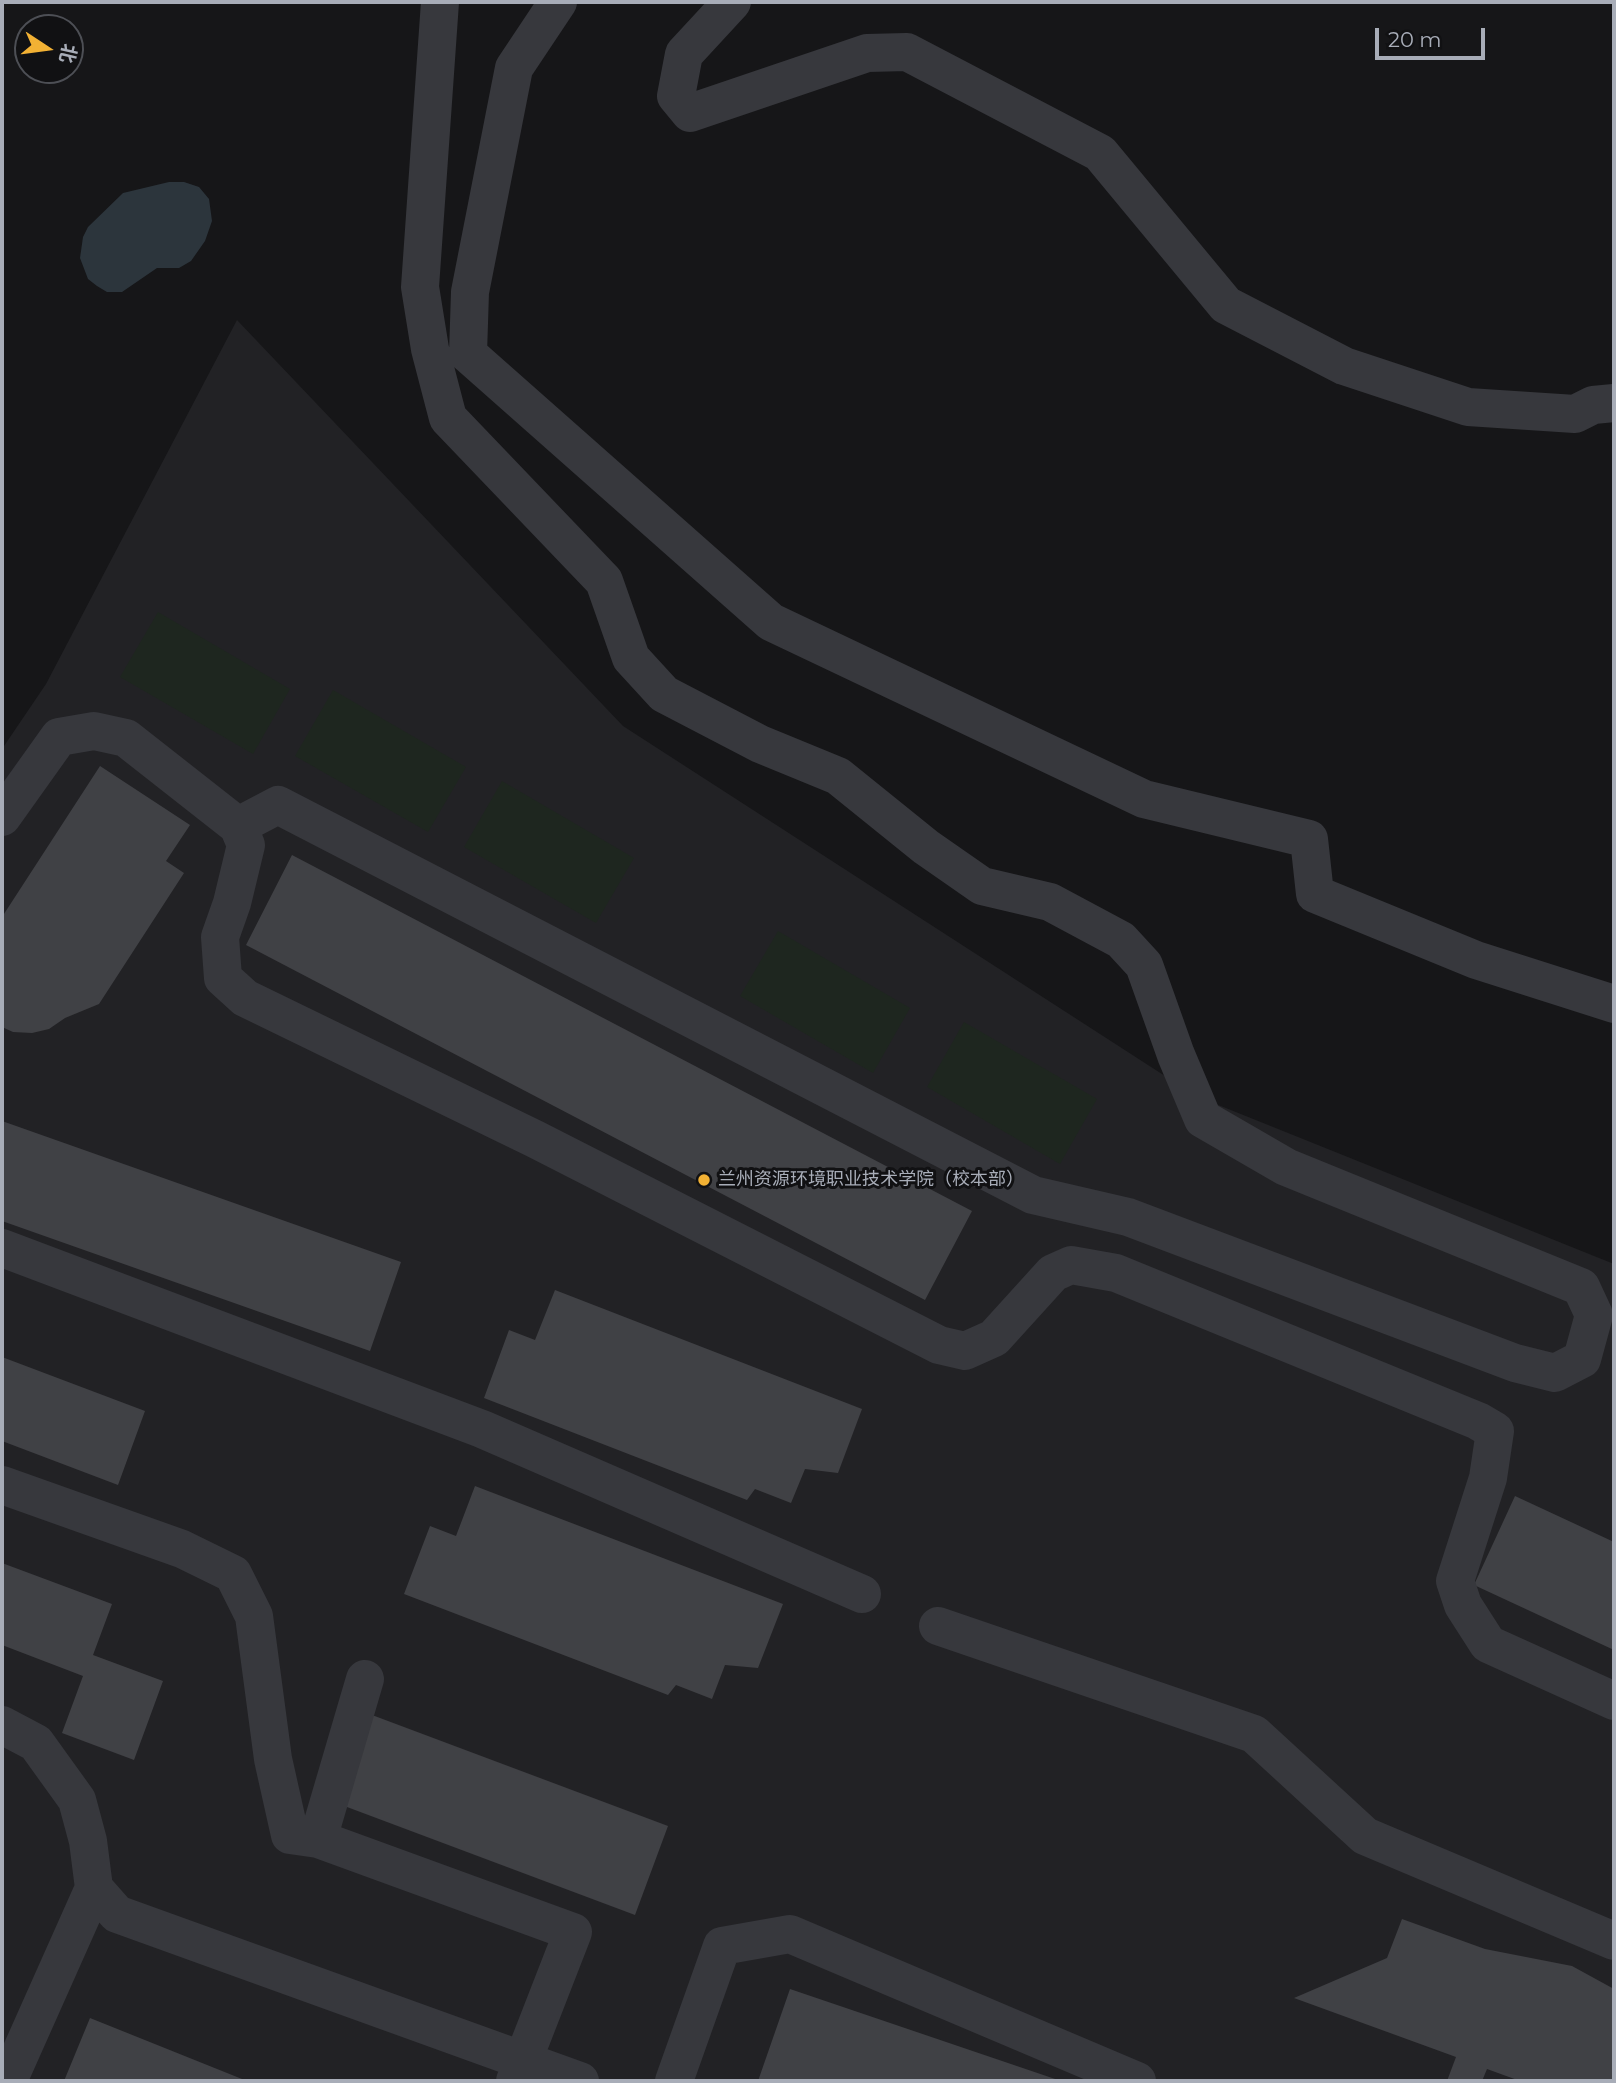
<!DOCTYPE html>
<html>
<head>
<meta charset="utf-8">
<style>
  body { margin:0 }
  #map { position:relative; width:1616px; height:2083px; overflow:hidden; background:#161618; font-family:Montserrat,"Noto Sans SC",sans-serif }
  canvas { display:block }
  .frame { position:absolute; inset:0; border:4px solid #a8adb8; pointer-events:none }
  .north { position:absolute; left:14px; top:14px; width:70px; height:70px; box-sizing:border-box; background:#111113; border:2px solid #4d4f55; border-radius:50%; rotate:103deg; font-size:19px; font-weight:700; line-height:28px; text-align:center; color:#a8adb8 }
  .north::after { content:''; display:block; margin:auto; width:24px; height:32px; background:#f2b134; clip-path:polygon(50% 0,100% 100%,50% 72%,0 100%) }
  .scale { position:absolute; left:1375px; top:28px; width:110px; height:32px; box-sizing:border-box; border:4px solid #a8adb8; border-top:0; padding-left:9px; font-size:21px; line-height:24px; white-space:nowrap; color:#a8adb8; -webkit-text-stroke:5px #111113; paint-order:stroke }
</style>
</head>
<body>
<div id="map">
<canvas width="1616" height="2083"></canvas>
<div class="frame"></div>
<div class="north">北</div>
<div class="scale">20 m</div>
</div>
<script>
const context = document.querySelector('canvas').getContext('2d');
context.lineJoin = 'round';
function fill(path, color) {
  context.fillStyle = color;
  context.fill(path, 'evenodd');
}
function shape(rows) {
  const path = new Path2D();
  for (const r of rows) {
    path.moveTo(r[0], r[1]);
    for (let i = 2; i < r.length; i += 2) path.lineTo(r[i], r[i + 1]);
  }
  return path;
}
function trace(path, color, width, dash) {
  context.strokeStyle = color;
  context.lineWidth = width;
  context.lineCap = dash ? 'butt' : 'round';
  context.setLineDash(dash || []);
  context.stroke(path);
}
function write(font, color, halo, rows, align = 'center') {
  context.font = font + ' Montserrat,"Noto Sans SC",sans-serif';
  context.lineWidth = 6;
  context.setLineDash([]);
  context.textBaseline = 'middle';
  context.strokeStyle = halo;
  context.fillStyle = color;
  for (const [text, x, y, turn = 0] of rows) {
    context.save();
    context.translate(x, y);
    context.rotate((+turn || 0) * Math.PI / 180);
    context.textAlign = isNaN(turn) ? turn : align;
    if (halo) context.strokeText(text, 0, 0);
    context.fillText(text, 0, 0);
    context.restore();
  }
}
fill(shape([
  [237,320,623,726,1196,1096,1614,1264,1614,2081,2,2081,2,749,46,684]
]), '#222225');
fill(shape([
  [158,612,290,689,253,754,120,677],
  [333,690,466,767,428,832,295,756],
  [502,781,634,858,596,923,464,847],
  [778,931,910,1008,873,1073,740,996],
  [964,1022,1097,1099,1060,1164,927,1087]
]), '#1e261f');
fill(shape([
  [169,182,184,182,199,187,209,199,212,221,205,241,191,261,179,268,157,268,122,292,107,292,97,286,88,279,80,258,83,237,88,227,123,193]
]), '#2c353c');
fill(shape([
  [100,766,190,825,166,861,184,873,99,1004,65,1018,49,1029,32,1033,13,1032,2,1027,2,917],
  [292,855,972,1211,925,1300,246,945],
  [2,1121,401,1262,370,1351,2,1221],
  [555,1290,862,1409,838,1473,805,1469,791,1503,755,1489,747,1500,484,1398,509,1330,535,1340],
  [2,1357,145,1411,118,1485,2,1441],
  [475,1486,783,1604,758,1668,725,1665,712,1699,676,1685,668,1695,404,1594,430,1526,456,1536],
  [1515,1496,1614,1542,1614,1650,1474,1585],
  [2,1563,112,1604,93,1655,163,1681,134,1760,62,1733,83,1676,2,1645],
  [372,1715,668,1826,635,1915,339,1804],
  [1402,1919,1485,1949,1572,1966,1614,1989,1614,2081,1520,2081,1487,2069,1482,2081,1447,2081,1456,2057,1294,1998,1387,1958],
  [790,1989,1061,2081,758,2081],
  [90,2018,247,2081,64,2081]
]), '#404145');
trace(shape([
  [558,2,514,68,470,292,468,354,771,622,1144,799,1309,839,1315,894,1476,960,1614,1004],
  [732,2,684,54,676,96,690,113,867,53,907,52,1100,153,1226,305,1344,366,1468,407,1575,414,1593,405,1614,403],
  [2,817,59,737,94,731,126,738,238,826,246,845,232,903,220,937,223,978,245,998,535,1139,939,1345,965,1351,994,1338,1053,1273,1071,1265,1116,1273,1478,1421,1495,1431,1488,1478,1455,1581,1463,1605,1488,1644,1614,1701],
  [238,826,278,805,1033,1195,1128,1217,1515,1363,1555,1373,1582,1359,1594,1315,1581,1287,1286,1167,1203,1119,1176,1055,1144,965,1121,940,1050,902,982,886,926,847,838,776,760,744,664,694,631,658,604,581,448,418,430,349,420,287,440,2],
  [2,1248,482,1429,862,1594],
  [2,1485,182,1549,233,1574,254,1616,273,1759,290,1835,318,1839],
  [938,1626,1254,1734,1365,1836,1614,1941],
  [365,1679,318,1839,573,1932,515,2081],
  [2,1725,36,1743,77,1800,88,1841,94,1888,117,1914,580,2081],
  [8,2081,94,1888],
  [674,2081,722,1946,790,1934,1137,2081]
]), '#37383d', 38);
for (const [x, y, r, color] of [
  [704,1180,7,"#f2b134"]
]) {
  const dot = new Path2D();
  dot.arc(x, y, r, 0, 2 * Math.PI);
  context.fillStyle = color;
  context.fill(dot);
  trace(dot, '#111113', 2.5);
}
write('18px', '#a8adb8', '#111113', [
  ["兰州资源环境职业技术学院（校本部）",718,1180]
], 'left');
</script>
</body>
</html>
